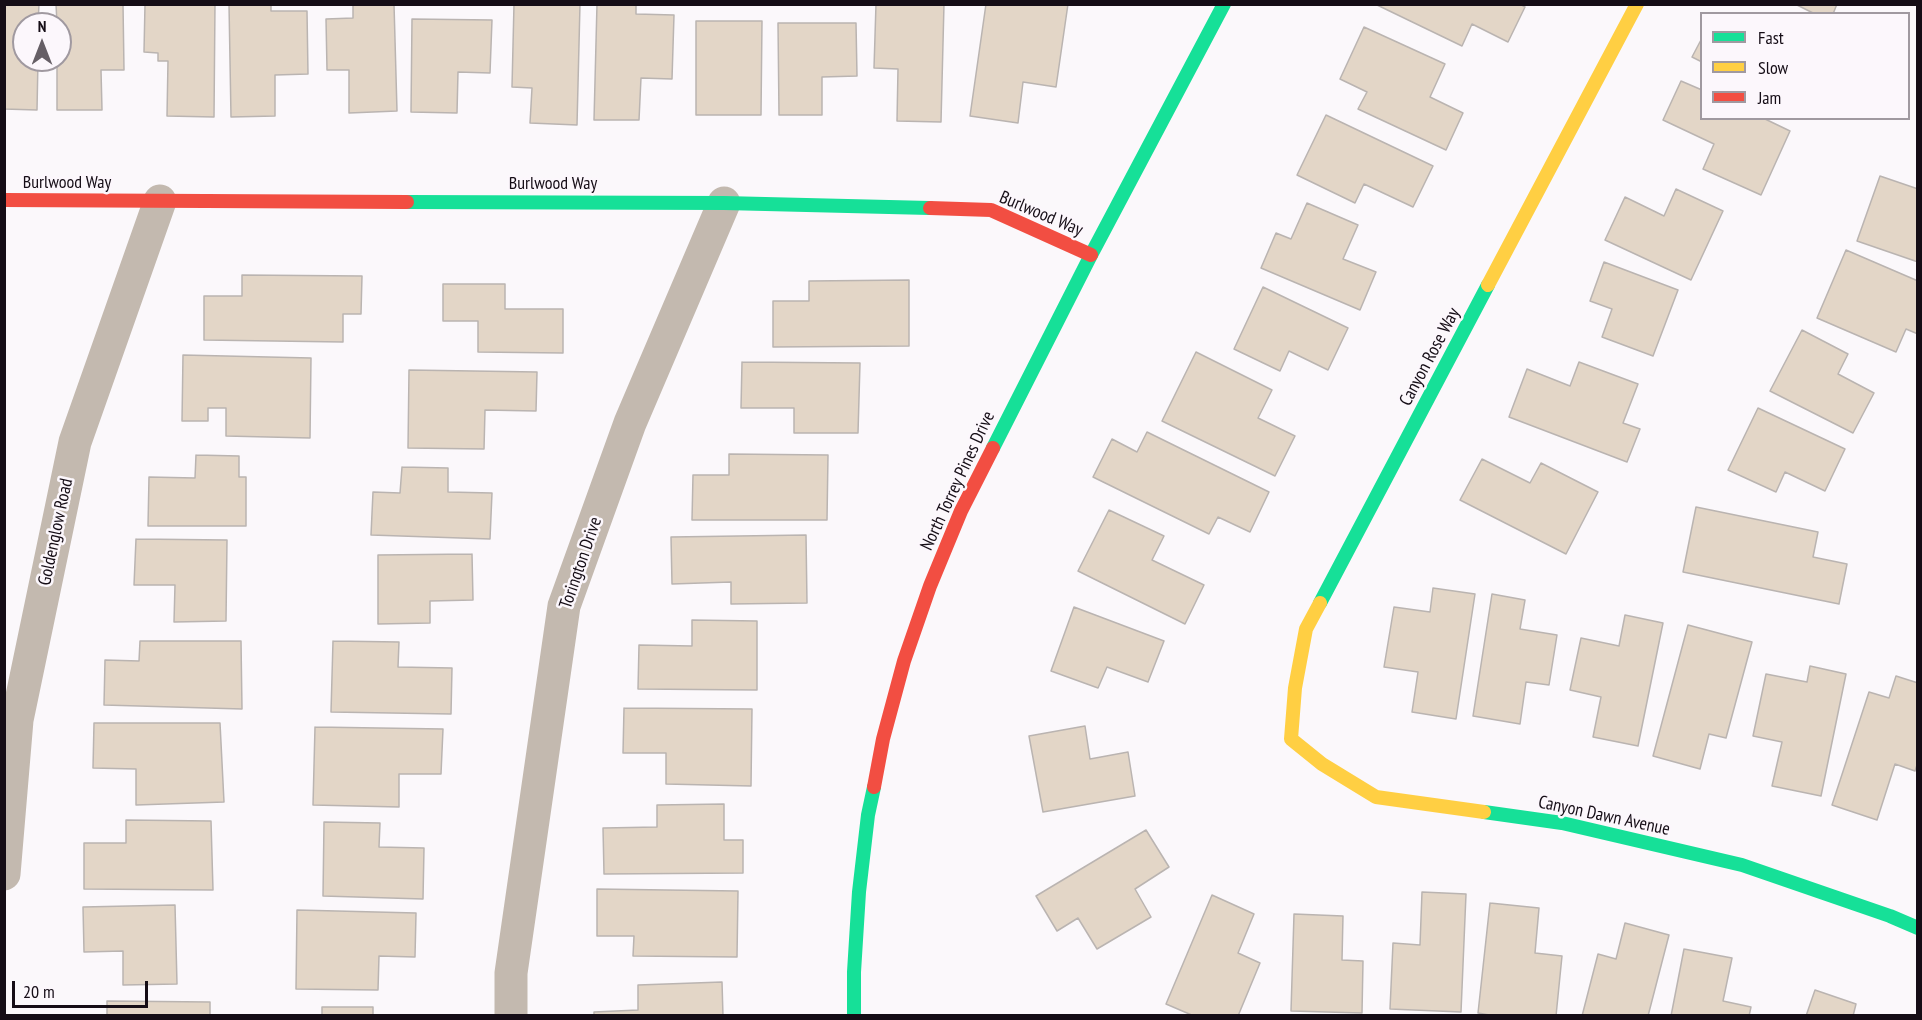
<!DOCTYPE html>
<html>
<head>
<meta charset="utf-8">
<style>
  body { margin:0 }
  #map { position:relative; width:1922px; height:1020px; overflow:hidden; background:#fbf8fb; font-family:"PT Sans Narrow",sans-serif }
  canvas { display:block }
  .frame { position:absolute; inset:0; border:6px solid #150d16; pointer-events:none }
  .legend { position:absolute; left:1700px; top:12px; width:210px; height:108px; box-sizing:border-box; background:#fcf7fc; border:2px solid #a099a0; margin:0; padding:8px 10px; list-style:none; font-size:18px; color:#150d16 }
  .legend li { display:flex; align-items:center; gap:12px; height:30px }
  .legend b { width:30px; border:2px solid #a099a0 }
  .north { position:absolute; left:12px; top:12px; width:60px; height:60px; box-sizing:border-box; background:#fcf7fc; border:2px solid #a099a0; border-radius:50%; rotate:0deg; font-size:16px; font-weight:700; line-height:24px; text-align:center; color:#150d16 }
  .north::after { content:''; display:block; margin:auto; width:21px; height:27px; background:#665f66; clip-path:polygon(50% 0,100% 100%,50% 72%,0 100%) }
  .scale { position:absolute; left:12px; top:981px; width:136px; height:27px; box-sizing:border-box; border:3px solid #150d16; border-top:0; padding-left:8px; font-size:18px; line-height:21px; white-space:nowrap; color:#150d16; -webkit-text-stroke:4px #fcf7fc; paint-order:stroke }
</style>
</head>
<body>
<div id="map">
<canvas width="1922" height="1020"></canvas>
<div class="frame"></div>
<ul class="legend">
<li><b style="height:8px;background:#16e098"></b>Fast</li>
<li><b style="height:8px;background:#ffcf43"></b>Slow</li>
<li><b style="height:8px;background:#f24e42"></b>Jam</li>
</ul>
<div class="north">N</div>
<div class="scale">20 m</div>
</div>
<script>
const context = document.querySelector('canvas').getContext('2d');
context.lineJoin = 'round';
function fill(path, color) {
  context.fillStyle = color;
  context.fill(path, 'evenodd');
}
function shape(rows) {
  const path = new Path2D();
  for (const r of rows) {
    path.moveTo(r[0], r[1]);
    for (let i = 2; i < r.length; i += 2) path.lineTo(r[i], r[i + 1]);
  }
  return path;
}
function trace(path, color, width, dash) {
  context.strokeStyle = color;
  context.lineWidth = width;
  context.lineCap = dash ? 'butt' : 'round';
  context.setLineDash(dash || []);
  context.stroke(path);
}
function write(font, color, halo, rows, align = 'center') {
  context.font = font + ' "PT Sans Narrow",sans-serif';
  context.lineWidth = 5;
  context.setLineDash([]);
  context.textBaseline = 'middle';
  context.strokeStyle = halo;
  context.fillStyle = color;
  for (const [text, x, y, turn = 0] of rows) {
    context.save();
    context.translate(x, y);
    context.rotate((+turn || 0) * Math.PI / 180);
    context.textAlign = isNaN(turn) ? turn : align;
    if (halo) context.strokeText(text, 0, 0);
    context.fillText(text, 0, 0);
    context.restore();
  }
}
const building = shape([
  [4,4,39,4,38,24,24,24,24,60,38,60,37,110,4,109,4,4],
  [56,4,123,4,124,70,101,70,102,110,57,110,57,60,60,60,60,24,57,24,56,4],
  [145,4,215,4,214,117,167,116,168,61,158,61,158,53,144,52,145,4],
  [229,4,271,4,271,11,307,11,308,74,275,75,275,116,231,117,229,4],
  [353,4,394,4,397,111,349,113,349,70,327,70,326,19,353,18,353,4],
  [514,4,580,4,577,125,530,123,532,88,512,87,514,4],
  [597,4,636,4,636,14,674,15,672,79,641,78,639,120,594,120,597,4],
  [876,4,944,4,941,122,897,121,898,69,874,68,876,4],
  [986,4,1068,4,1056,87,1023,82,1018,123,970,116,986,4],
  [1375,4,1520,4,1525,7,1508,42,1472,24,1462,46,1375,4],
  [1795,4,1837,4,1833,14,1815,14,1795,4],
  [412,19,492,20,490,73,458,72,457,113,411,112,412,19],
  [696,21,762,21,761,115,696,115,696,21],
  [778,23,856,23,857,76,822,77,822,115,779,115,778,23],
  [1364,27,1445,64,1430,97,1463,113,1446,150,1358,109,1367,92,1340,79,1364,27],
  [1702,38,1702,62,1692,57,1702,38],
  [1681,81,1702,90,1702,118,1763,118,1790,131,1761,195,1703,169,1714,144,1663,120,1681,81],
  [1326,115,1433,166,1413,207,1364,184,1355,203,1297,175,1326,115],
  [1880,176,1918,189,1918,262,1857,241,1880,176],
  [1676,189,1723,211,1691,280,1605,240,1625,197,1664,216,1676,189],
  [1307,203,1358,225,1343,259,1376,272,1360,310,1261,268,1276,233,1291,239,1307,203],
  [1846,250,1918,281,1918,334,1906,329,1896,352,1817,318,1846,250],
  [1604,262,1678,290,1653,356,1602,337,1612,309,1590,301,1604,262],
  [242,275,362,276,361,314,343,314,343,342,204,340,204,296,242,296,242,275],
  [909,280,909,346,773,347,773,301,809,301,809,281,909,280],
  [443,284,505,284,505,309,563,309,563,353,478,352,478,321,443,321,443,284],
  [1263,287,1348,328,1328,370,1289,351,1280,371,1234,349,1263,287],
  [1802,330,1848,354,1838,374,1874,393,1853,433,1770,391,1802,330],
  [1196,352,1272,390,1258,418,1295,436,1275,476,1162,421,1196,352],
  [183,355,311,358,310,438,226,436,226,408,208,408,208,421,182,421,183,355],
  [742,362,860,363,858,433,794,433,794,408,741,408,742,362],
  [1579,362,1638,384,1623,423,1640,429,1627,462,1509,417,1527,369,1570,386,1579,362],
  [409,370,537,372,536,411,485,410,484,449,408,448,409,370],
  [1758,408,1845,449,1825,491,1785,472,1776,492,1728,470,1758,408],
  [1147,432,1269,492,1250,532,1218,517,1209,534,1093,477,1112,439,1137,452,1147,432],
  [729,454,828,455,827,520,692,520,693,475,729,475,729,454],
  [196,455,239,456,239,477,246,477,246,526,148,526,149,477,195,478,196,455],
  [1482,459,1530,483,1541,463,1598,492,1566,554,1460,500,1482,459],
  [402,467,448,468,448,492,492,493,490,539,371,535,373,492,400,493,402,467],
  [1696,507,1818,532,1813,557,1847,564,1839,604,1683,572,1696,507],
  [1109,510,1164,536,1152,560,1204,585,1185,624,1078,571,1109,510],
  [806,535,807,603,731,604,731,582,672,584,671,537,806,535],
  [136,539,227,540,226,621,174,622,175,585,134,585,136,539],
  [472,554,473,600,430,601,430,623,378,624,378,555,472,554],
  [1433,588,1475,594,1456,719,1412,712,1418,672,1384,667,1394,607,1430,612,1433,588],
  [1492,594,1525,600,1520,629,1557,635,1549,685,1526,682,1520,724,1473,716,1492,594],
  [1074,607,1164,641,1148,682,1107,667,1098,688,1051,671,1074,607],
  [1625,615,1663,623,1638,746,1593,737,1601,697,1570,690,1581,638,1619,646,1625,615],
  [692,620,757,621,757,690,638,689,639,645,692,646,692,620],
  [1688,625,1752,642,1726,738,1709,734,1700,769,1653,756,1688,625],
  [140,641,241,641,242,709,104,705,105,660,139,661,140,641],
  [333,641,399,642,398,667,452,668,451,714,331,712,333,641],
  [1810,666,1846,674,1821,796,1772,786,1782,742,1753,736,1766,674,1807,682,1810,666],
  [1896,676,1918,683,1918,762,1915,771,1895,764,1877,820,1832,805,1869,692,1889,698,1896,676],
  [624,708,752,709,751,786,666,784,666,753,623,753,624,708],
  [94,723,220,723,224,802,136,805,136,769,93,768,94,723],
  [1085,726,1090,759,1128,752,1135,796,1043,812,1029,736,1085,726],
  [315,727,443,729,441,774,399,774,399,807,313,805,315,727],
  [724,804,724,840,743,840,743,873,604,874,603,828,657,827,657,805,724,804],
  [126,820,211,821,213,890,84,889,84,843,126,843,126,820],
  [324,822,380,823,379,847,424,848,423,899,323,896,324,822],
  [1146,830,1169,867,1135,889,1151,917,1097,949,1078,918,1057,931,1036,896,1146,830],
  [597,889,738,891,737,957,633,956,634,936,597,936,597,889],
  [1422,892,1466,894,1461,1012,1390,1009,1393,943,1420,945,1422,892],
  [1212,895,1254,914,1238,953,1260,963,1238,1016,1194,1016,1166,1004,1212,895],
  [1490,903,1539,908,1535,953,1562,956,1556,1016,1495,1016,1478,1013,1490,903],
  [175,905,177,984,123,985,123,951,84,952,83,907,175,905],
  [297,910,416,913,415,957,379,956,378,990,296,989,297,910],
  [1294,914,1343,916,1342,960,1363,961,1362,1013,1291,1011,1294,914],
  [1625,923,1669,935,1648,1016,1582,1016,1598,954,1616,959,1625,923],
  [1684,949,1732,958,1723,1001,1751,1007,1749,1016,1671,1016,1684,949],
  [722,982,723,1016,594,1016,594,1012,638,1010,638,985,722,982],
  [1815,990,1856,1004,1853,1016,1806,1016,1815,990],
  [107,1001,210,1002,210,1016,107,1016,107,1001],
  [322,1007,373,1007,373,1016,322,1016,322,1007]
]);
fill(building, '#e3d6c7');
trace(building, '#bab4b1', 1.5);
trace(shape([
  [4,874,17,720,75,442,160,201],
  [511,1016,511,973,564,606,630,423,724,203]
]), '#c3b9af', 33);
trace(shape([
  [407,202,724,203,930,208],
  [993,448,1091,255,1224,4],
  [1320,603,1488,285],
  [1484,812,1562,823,1742,865,1890,916,1918,928],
  [854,1016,854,972,859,892,868,815,874,787]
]), '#16e098', 14);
trace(shape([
  [1488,285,1637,4],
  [1320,603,1306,629,1295,688,1291,739,1322,764,1376,797,1484,812]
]), '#ffcf43', 14);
trace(shape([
  [4,200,407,202],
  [930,208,991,210,1091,255],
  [874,787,883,739,904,661,930,586,961,511,993,448]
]), '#f24e42', 14);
write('18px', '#150d16', '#fcf7fc', [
  ["Burlwood Way",67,183],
  ["Burlwood Way",553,184],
  ["Burlwood Way",1041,214,23],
  ["Canyon Rose Way",1430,357,-62],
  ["North Torrey Pines Drive",958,481,-65],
  ["Goldenglow Road",56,532,-78],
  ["Torington Drive",581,563,-71],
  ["Canyon Dawn Avenue",1604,816,12]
]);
</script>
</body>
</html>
